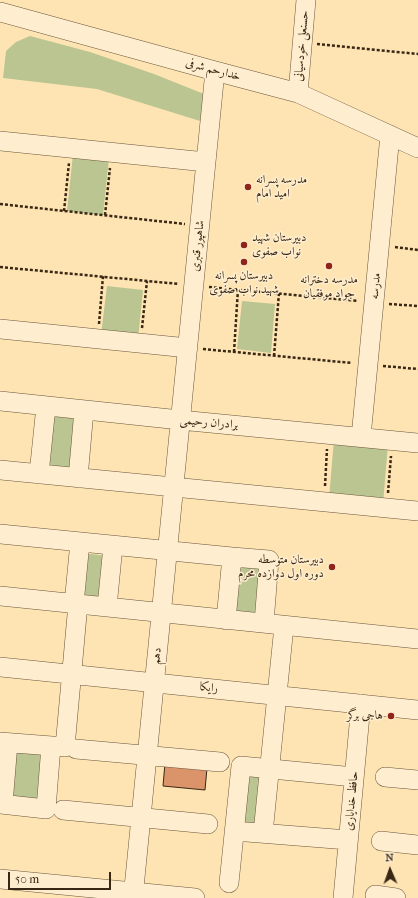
<!DOCTYPE html>
<html>
<head>
<meta charset="utf-8">
<style>
  body { margin:0 }
  #map { position:relative; width:418px; height:898px; overflow:hidden; background:#fee4b3; font-family:"IM FELL French Canon",serif }
  canvas { display:block }
  .north { position:absolute; left:370px; top:850px; width:40px; height:40px; -webkit-text-stroke:3px #feedce; paint-order:stroke; rotate:358deg; font-size:11px; font-weight:700; line-height:16px; text-align:center; color:#382714 }
  .north::after { content:''; display:block; margin:auto; width:14px; height:18px; background:#382714; clip-path:polygon(50% 0,100% 100%,50% 72%,0 100%) }
  .scale { position:absolute; left:8px; top:872px; width:103px; height:18px; box-sizing:border-box; border:2px solid #382714; border-top:0; padding-left:5px; font-size:12px; line-height:14px; white-space:nowrap; color:#382714; -webkit-text-stroke:3px #feedce; paint-order:stroke }
</style>
</head>
<body>
<div id="map">
<canvas width="418" height="898"></canvas>
<div class="north">N</div>
<div class="scale">50 m</div>
</div>
<script>
const context = document.querySelector('canvas').getContext('2d');
context.lineJoin = 'round';
function fill(path, color) {
  context.fillStyle = color;
  context.fill(path, 'evenodd');
}
function shape(rows) {
  const path = new Path2D();
  for (const r of rows) {
    path.moveTo(r[0], r[1]);
    for (let i = 2; i < r.length; i += 2) path.lineTo(r[i], r[i + 1]);
  }
  return path;
}
function trace(path, color, width, dash) {
  context.strokeStyle = color;
  context.lineWidth = width;
  context.lineCap = dash ? 'butt' : 'round';
  context.setLineDash(dash || []);
  context.stroke(path);
}
function write(font, color, halo, rows, align = 'center') {
  context.font = font + ' "IM FELL French Canon",Amiri,serif';
  context.lineWidth = 3;
  context.setLineDash([]);
  context.textBaseline = 'middle';
  context.strokeStyle = halo;
  context.fillStyle = color;
  for (const [text, x, y, turn = 0] of rows) {
    context.save();
    context.translate(x, y);
    context.rotate((+turn || 0) * Math.PI / 180);
    context.textAlign = isNaN(turn) ? turn : align;
    if (halo) context.strokeText(text, 0, 0);
    context.fillText(text, 0, 0);
    context.restore();
  }
}
fill(shape([
  [30,36,90,52,154,74,209,96,200,121,97,89,3,78,6,51,16,42],
  [73,154,109,158,103,215,67,211],
  [107,286,143,290,138,339,101,335],
  [242,301,275,304,271,353,237,349],
  [48,411,81,414,75,472,42,468],
  [334,439,388,444,383,504,329,499],
  [82,553,108,556,104,601,77,598],
  [234,560,267,563,262,619,229,616],
  [14,749,46,752,41,803,9,800],
  [242,770,264,773,259,827,237,824]
]), '#bac591');
const building = shape([
  [165,763,207,768,205,790,163,786,165,763]
]);
fill(building, '#db9369');
trace(building, '#382714', 1);
const minor = shape([
  [0,12,215,71,298,93,418,148],
  [298,93,306,0],
  [0,141,206,162],
  [0,329,188,348],
  [0,401,180,420,418,443],
  [361,437,390,135],
  [0,470,418,511],
  [39,474,46,406],
  [78,478,84,410],
  [0,534,232,557],
  [0,596,418,639],
  [74,604,80,542],
  [107,607,113,546],
  [226,620,232,557,269,560,264,623],
  [0,667,418,710],
  [0,742,65,747,78,604],
  [76,749,220,762],
  [385,777,418,780],
  [0,804,46,809,51,746],
  [3,804,8,743],
  [63,810,208,824],
  [234,831,348,840],
  [263,833,284,626],
  [381,841,418,845],
  [0,879,195,898],
  [229,883,241,766,354,777],
  [375,895,396,898],
  [133,898,215,71],
  [343,898,361,704]
]);
trace(minor, '#6a563c', 20);
trace(shape([
  [317,44,418,54],
  [0,204,185,224],
  [64,211,69,163],
  [105,215,110,168],
  [395,247,418,250],
  [0,267,179,284],
  [209,287,358,301],
  [389,304,418,306],
  [99,324,103,276],
  [142,328,147,281],
  [203,349,352,363],
  [234,352,238,289],
  [274,356,279,293],
  [383,366,418,369],
  [325,486,327,449],
  [388,493,391,456]
]), '#382714', 2.5, [3, 2]);
trace(minor, '#feedce', 19);
for (const [x, y, r, color] of [
  [248,187,4,"#8f2418"],
  [244,245,4,"#8f2418"],
  [244,262,4,"#8f2418"],
  [329,266,4,"#8f2418"],
  [332,567,4,"#8f2418"],
  [391,716,4,"#8f2418"]
]) {
  const dot = new Path2D();
  dot.arc(x, y, r, 0, 2 * Math.PI);
  context.fillStyle = color;
  context.fill(dot);
  trace(dot, '#feedce', 1.5);
}
write('12px', '#382714', '#feedce', [
  ["حسنعلی خودسیانی",302,46,-85],
  ["خدارحم شرفی",213,70,15],
  ["شاهپور قنبری",198,246,-84],
  ["مدرسه",376,286,-85],
  ["برادران رحیمی",209,423,5],
  ["دهم",157,656,-84],
  ["رایکا",209,688,6],
  ["حافظ خدایاری",352,801,-85]
]);
write('12px', '#382714', '#feedce', [
  ["مدرسه پسرانه",256,180],
  ["امید امام",256,194],
  ["دبیرستان شهید",252,238],
  ["نواب صفوی",252,252],
  ["دبیرستان پسرانه",244,276,"center"],
  ["شهید نواب صفوی",244,290,"center"],
  ["مدرسه دخترانه",329,280,"center"],
  ["جواد موفقیان",329,294,"center"],
  ["دبیرستان متوسطه",324,560,"right"],
  ["دوره اول دوازده محرم",324,574,"right"],
  ["هاجی برگر",383,716,"right"]
], 'left');
</script>
</body>
</html>
